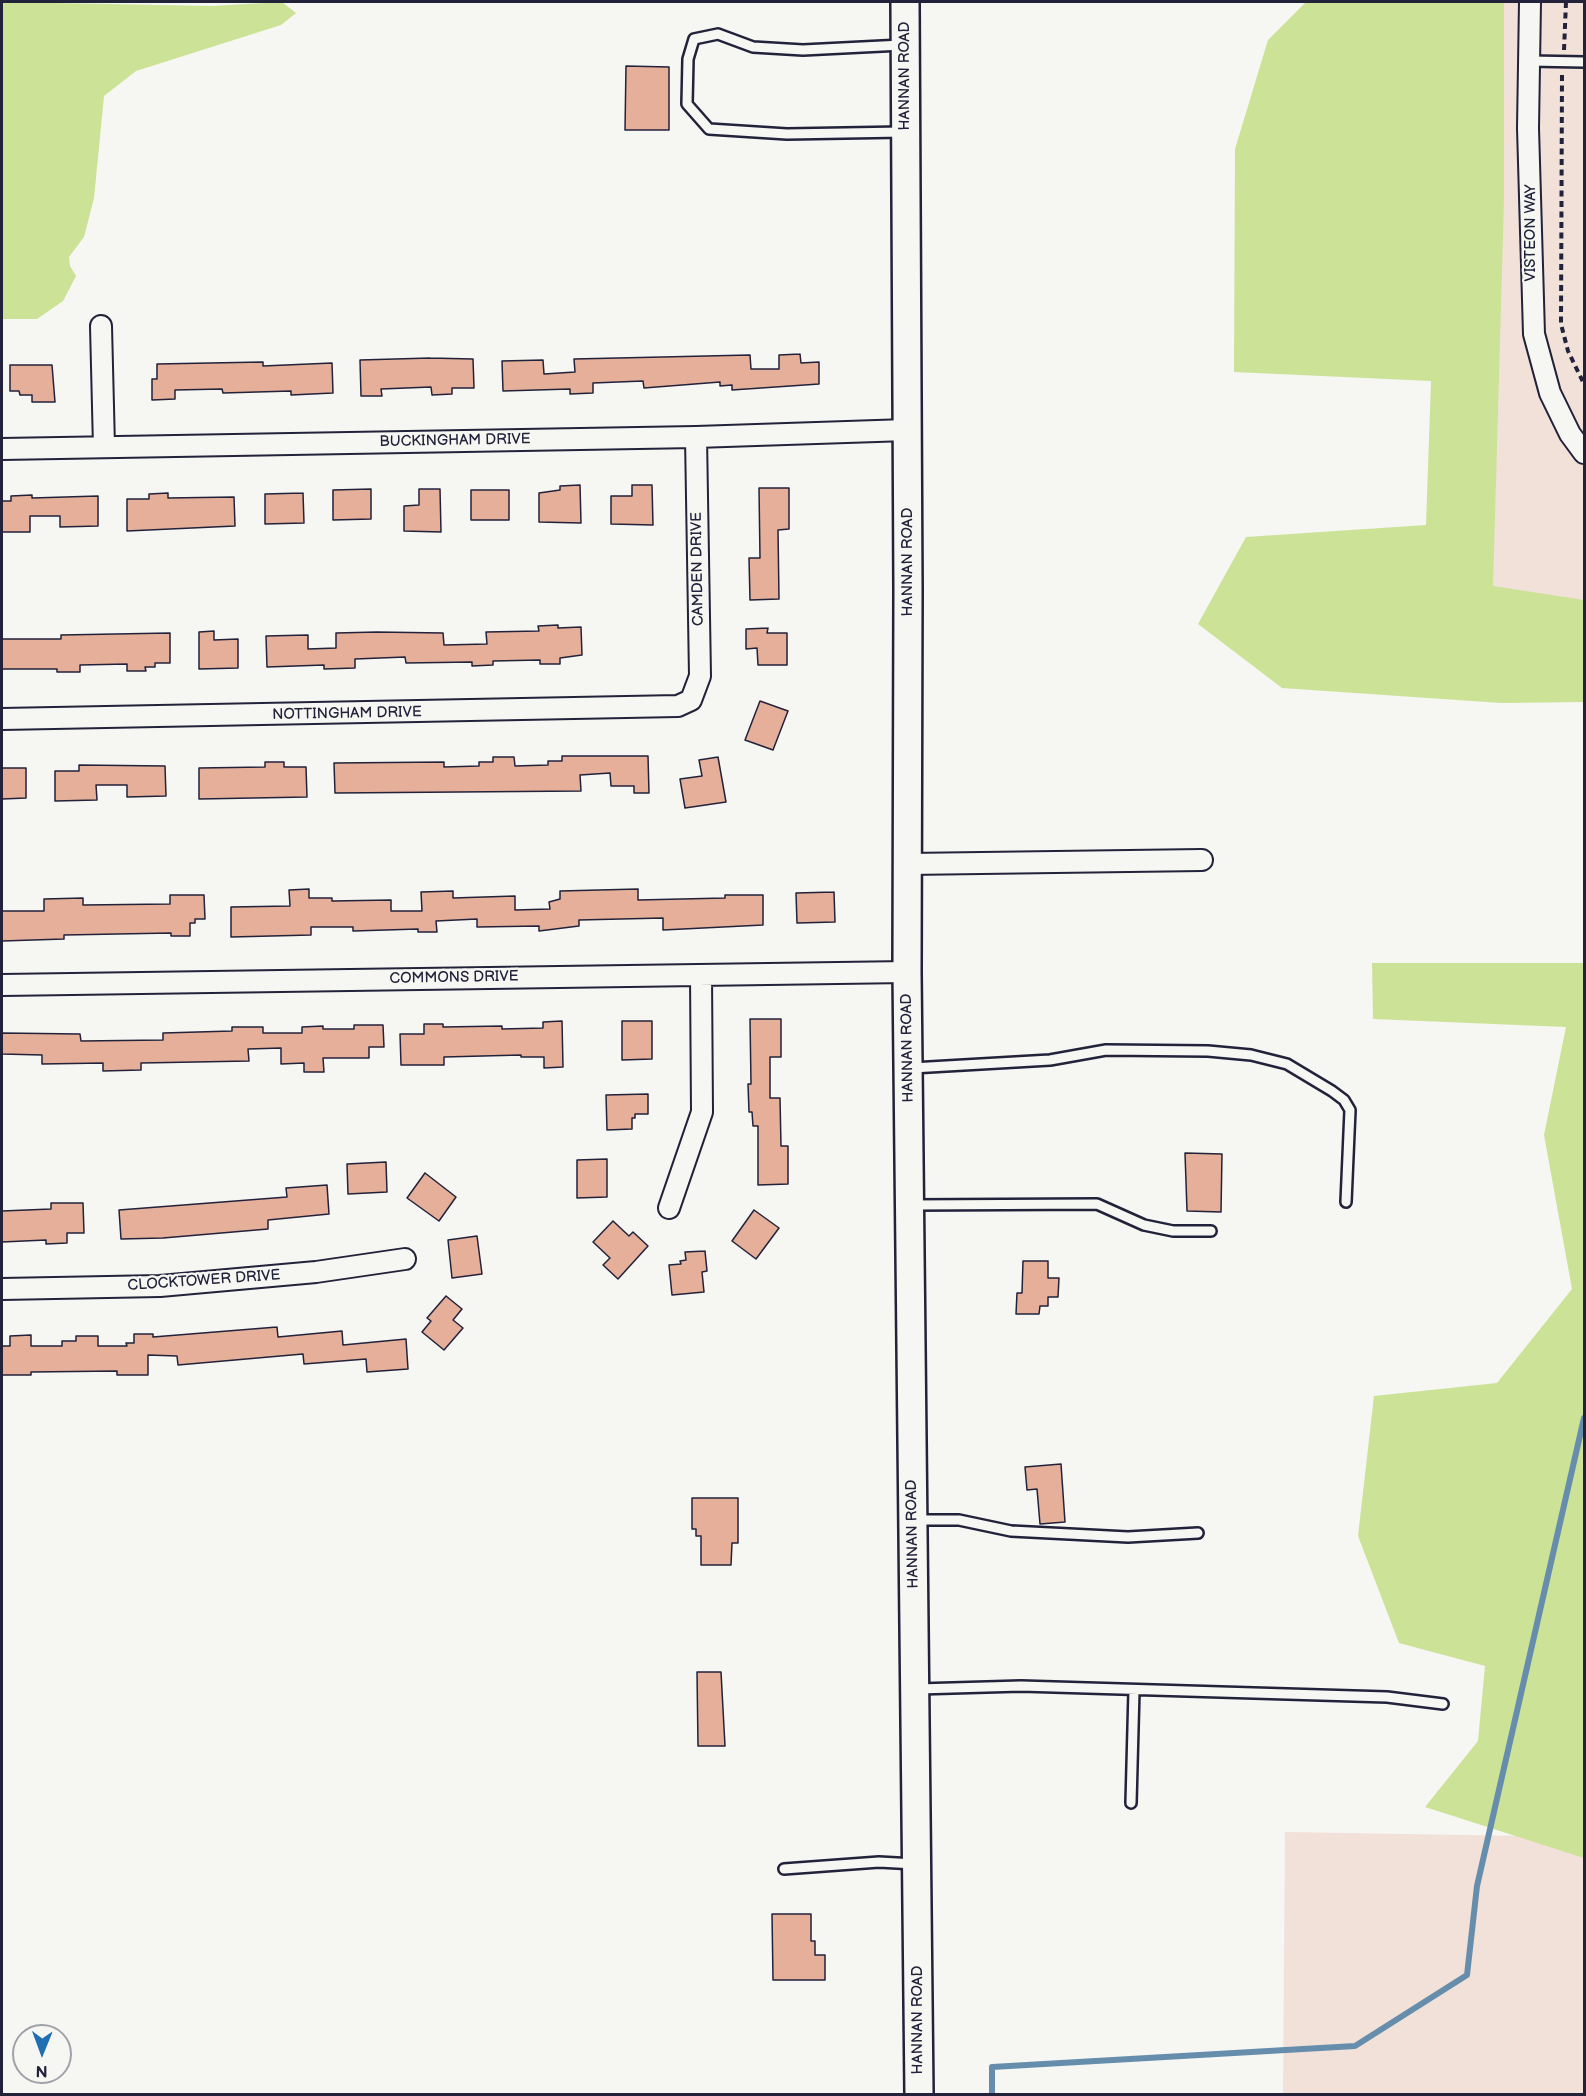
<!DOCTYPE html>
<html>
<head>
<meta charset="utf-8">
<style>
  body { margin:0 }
  #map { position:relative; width:1586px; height:2096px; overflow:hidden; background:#f6f6f2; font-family:"Balsamiq Sans",sans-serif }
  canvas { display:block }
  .frame { position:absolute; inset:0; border:3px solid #22223b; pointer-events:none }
  .north { position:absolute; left:12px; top:2024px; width:60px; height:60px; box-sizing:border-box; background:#f6f6f2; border:2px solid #a1a1a9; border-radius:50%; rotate:181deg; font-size:16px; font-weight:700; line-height:24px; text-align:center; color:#22223b }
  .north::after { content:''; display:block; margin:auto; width:21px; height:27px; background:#1f6fb2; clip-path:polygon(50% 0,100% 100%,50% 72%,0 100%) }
</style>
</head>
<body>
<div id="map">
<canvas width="1586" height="2096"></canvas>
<div class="frame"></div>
<div class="north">N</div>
</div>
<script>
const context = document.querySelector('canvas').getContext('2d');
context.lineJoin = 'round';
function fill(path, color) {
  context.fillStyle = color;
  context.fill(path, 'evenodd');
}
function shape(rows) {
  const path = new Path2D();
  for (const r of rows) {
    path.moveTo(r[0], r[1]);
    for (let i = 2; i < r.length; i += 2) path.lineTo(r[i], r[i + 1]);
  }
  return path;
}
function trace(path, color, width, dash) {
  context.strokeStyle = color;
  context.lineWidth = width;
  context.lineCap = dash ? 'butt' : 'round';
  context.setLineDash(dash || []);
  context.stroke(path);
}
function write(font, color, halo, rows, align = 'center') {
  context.font = font + ' "Balsamiq Sans",sans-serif';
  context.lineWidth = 4.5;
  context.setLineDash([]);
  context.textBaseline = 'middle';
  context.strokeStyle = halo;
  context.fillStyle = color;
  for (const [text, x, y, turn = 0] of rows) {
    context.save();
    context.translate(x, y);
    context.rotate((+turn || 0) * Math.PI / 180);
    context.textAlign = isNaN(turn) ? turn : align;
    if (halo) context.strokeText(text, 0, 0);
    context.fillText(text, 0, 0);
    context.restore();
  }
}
fill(shape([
  [1481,2,1584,2,1584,627,1471,624],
  [1285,1832,1584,1837,1584,2094,1283,2094]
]), '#f1e1d8');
fill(shape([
  [2,2,212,6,282,2,296,13,281,25,136,71,104,96,94,198,84,237,69,257,70,266,76,276,63,301,37,319,2,319],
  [1306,2,1504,2,1504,200,1493,586,1584,600,1584,702,1501,703,1282,688,1198,624,1246,537,1426,525,1431,381,1234,372,1235,149,1268,40],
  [1372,963,1584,963,1584,1858,1425,1807,1478,1741,1485,1666,1399,1643,1358,1536,1374,1396,1497,1383,1572,1289,1544,1135,1566,1027,1373,1019]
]), '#cce297');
trace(shape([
  [992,2094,992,2067,1355,2046,1467,1975,1477,1886,1584,1418]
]), '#668dab', 6);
const building = shape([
  [626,66,669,67,669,130,625,130,626,66],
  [800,354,801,363,819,362,819,384,732,390,732,385,720,386,720,382,644,388,643,381,593,383,593,393,570,394,570,389,503,391,502,361,543,360,544,374,575,372,574,359,750,355,751,369,779,369,779,355,800,354],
  [430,358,473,359,474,388,452,388,452,394,432,395,431,387,381,389,382,396,361,396,360,360,430,358],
  [263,362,263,366,332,363,333,393,291,395,291,391,223,393,222,389,175,390,175,399,152,400,152,379,157,379,157,364,263,362],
  [10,365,52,365,55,402,32,402,32,395,20,395,19,391,10,391,10,365],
  [580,485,581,523,539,522,539,493,560,490,560,486,580,485],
  [632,485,652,485,653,525,611,524,611,496,632,496,632,485],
  [759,488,789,488,789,529,778,530,779,599,750,600,749,558,760,558,759,488],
  [371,489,371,519,333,520,333,490,371,489],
  [419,489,440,489,441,532,404,531,404,506,419,505,419,489],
  [471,490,509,490,509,520,471,520,471,490],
  [168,493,168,498,234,497,235,526,127,531,127,499,149,499,149,494,168,493],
  [303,493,304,523,265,524,265,494,303,493],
  [32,495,32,498,98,496,98,526,60,527,60,516,30,516,30,532,2,532,2,501,11,501,11,496,32,495],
  [558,625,558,628,581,627,582,655,560,658,560,664,540,664,540,660,493,661,493,665,472,666,472,662,406,663,405,657,355,659,355,668,324,669,324,665,267,667,266,636,308,635,308,649,336,648,336,633,377,632,443,633,444,645,487,644,486,632,539,631,538,626,558,625],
  [768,628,767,633,787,633,787,665,758,665,757,648,746,649,746,629,768,628],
  [214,631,214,640,238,639,238,668,199,669,199,632,214,631],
  [170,633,170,663,155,663,155,667,145,667,146,671,127,671,127,664,80,665,80,672,57,672,57,669,2,669,2,639,61,639,61,635,170,633],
  [760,701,788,711,773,750,745,740,760,701],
  [562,756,648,756,649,793,634,793,634,786,611,786,610,773,580,775,581,791,335,793,334,763,444,762,444,767,479,766,479,762,493,762,493,757,514,757,515,766,548,765,548,761,562,761,562,756],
  [718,757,726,802,685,808,680,779,702,776,699,760,718,757],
  [265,762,284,762,284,767,306,767,307,797,199,799,199,768,265,767,265,762],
  [79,765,165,766,166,796,127,797,127,785,96,785,97,800,55,801,55,771,79,771,79,765],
  [2,768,26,768,26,798,2,799,2,768],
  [309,889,309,898,332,898,332,901,391,900,391,911,422,911,421,892,453,891,453,898,515,896,515,910,550,909,549,902,560,899,560,891,638,889,638,900,725,898,725,895,763,895,763,925,663,930,663,918,579,920,579,926,539,931,539,926,477,927,477,919,436,921,437,932,418,932,418,929,353,931,353,927,311,927,311,935,231,937,231,907,290,906,289,890,309,889],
  [834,892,835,922,797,923,796,893,834,892],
  [170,895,204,895,205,919,195,919,195,923,190,923,190,936,171,936,171,933,64,935,64,939,2,941,2,911,44,911,44,899,83,898,83,905,170,904,170,895],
  [750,1019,781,1019,781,1057,770,1057,770,1098,780,1098,781,1146,788,1146,788,1184,758,1185,758,1126,753,1126,752,1112,749,1112,748,1084,751,1084,750,1019],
  [562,1021,563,1067,544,1068,544,1057,521,1057,521,1055,444,1057,444,1065,401,1065,400,1034,424,1034,424,1024,443,1024,443,1027,502,1026,502,1029,543,1028,543,1022,562,1021],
  [622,1021,652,1021,652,1059,622,1060,622,1021],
  [354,1025,383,1025,384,1047,369,1047,369,1058,323,1058,324,1072,304,1072,304,1063,281,1064,281,1048,248,1049,249,1061,141,1063,141,1070,103,1071,103,1063,42,1064,42,1055,2,1054,2,1033,80,1034,81,1041,163,1040,163,1033,232,1031,232,1027,263,1027,263,1033,302,1033,302,1027,323,1026,323,1029,354,1029,354,1025],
  [648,1094,648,1114,635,1114,635,1118,632,1118,632,1129,607,1130,606,1095,648,1094],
  [1185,1153,1222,1154,1221,1212,1187,1211,1185,1153],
  [607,1159,607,1197,577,1198,577,1160,607,1159],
  [386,1162,387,1192,348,1194,347,1164,386,1162],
  [425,1173,456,1197,439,1221,407,1198,425,1173],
  [327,1185,329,1214,268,1220,268,1229,163,1238,121,1239,119,1210,287,1197,286,1188,327,1185],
  [51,1203,83,1203,84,1233,67,1233,67,1243,46,1244,46,1240,2,1242,2,1211,51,1209,51,1203],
  [754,1210,779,1228,756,1259,732,1241,754,1210],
  [613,1221,629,1236,633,1232,648,1246,618,1279,603,1265,610,1258,593,1242,613,1221],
  [477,1236,482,1274,452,1278,448,1240,477,1236],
  [705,1251,707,1271,702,1272,704,1292,672,1295,669,1265,681,1264,680,1261,686,1260,685,1252,705,1251],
  [1023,1261,1048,1261,1048,1278,1059,1278,1058,1297,1048,1297,1048,1306,1040,1306,1039,1314,1016,1314,1017,1293,1022,1293,1023,1261],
  [446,1296,462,1309,453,1320,463,1328,444,1350,422,1332,431,1321,427,1318,446,1296],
  [277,1327,278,1337,342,1331,343,1345,406,1339,408,1369,367,1372,366,1359,304,1364,303,1354,178,1365,177,1356,148,1355,148,1375,117,1375,117,1371,31,1372,31,1375,2,1375,2,1346,10,1346,10,1336,31,1335,31,1346,62,1346,62,1341,76,1341,76,1336,98,1336,98,1346,127,1346,126,1343,134,1343,134,1334,153,1334,153,1337,277,1327],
  [1061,1464,1065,1522,1040,1524,1037,1489,1027,1490,1025,1467,1061,1464],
  [692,1498,738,1498,738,1543,732,1543,731,1565,701,1565,701,1536,696,1536,696,1529,692,1529,692,1498],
  [697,1672,721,1672,725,1746,698,1746,697,1672],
  [772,1914,811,1914,811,1941,815,1941,815,1955,825,1955,825,1980,773,1980,772,1914]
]);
fill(building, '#e5af9a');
trace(building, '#22223b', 1.5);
const lane = shape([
  [902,45,803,50,753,47,718,34,694,39,688,59,687,104,709,129,787,134,903,132],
  [1529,61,1584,62],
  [912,1068,1050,1060,1106,1050,1208,1051,1251,1055,1287,1064,1332,1091,1344,1100,1350,1110,1346,1202],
  [912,1205,1097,1204,1144,1225,1173,1231,1211,1231],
  [916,1520,959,1520,1011,1531,1128,1537,1198,1533],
  [918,1689,1021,1686,1387,1697,1443,1704],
  [1131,1803,1134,1690],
  [784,1869,879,1862,915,1864]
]);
const street = shape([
  [1530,2,1528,128,1534,334,1550,393,1570,434,1584,453],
  [101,326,104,447],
  [2,449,696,437,907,430],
  [2,719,678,706,691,700,700,676,696,437],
  [908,864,1202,860],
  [2,985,907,972],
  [669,1208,702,1112,701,975],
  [2,1289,160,1286,316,1272,405,1259]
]);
const secondary = shape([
  [905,2,908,589,907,972,919,2094]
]);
trace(lane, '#22223b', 14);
trace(street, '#22223b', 24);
trace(secondary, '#22223b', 32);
trace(shape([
  [1564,50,1566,2],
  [1562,75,1561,324,1568,351,1584,384]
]), '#22223b', 4, [6, 4.5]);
trace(lane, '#f6f6f2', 9);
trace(street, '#f6f6f2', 20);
trace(secondary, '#f6f6f2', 27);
write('15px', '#22223b', '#f6f6f2', [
  ["HANNAN ROAD",905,76,-90],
  ["VISTEON WAY",1531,233,-90],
  ["BUCKINGHAM DRIVE",455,441,-1],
  ["HANNAN ROAD",908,562,-90],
  ["CAMDEN DRIVE",698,569,-91],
  ["NOTTINGHAM DRIVE",347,714,-1],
  ["COMMONS DRIVE",454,978,-1],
  ["HANNAN ROAD",908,1048,-91],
  ["CLOCKTOWER DRIVE",204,1281,-4],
  ["HANNAN ROAD",913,1534,-91],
  ["HANNAN ROAD",918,2020,-90]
]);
</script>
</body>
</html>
